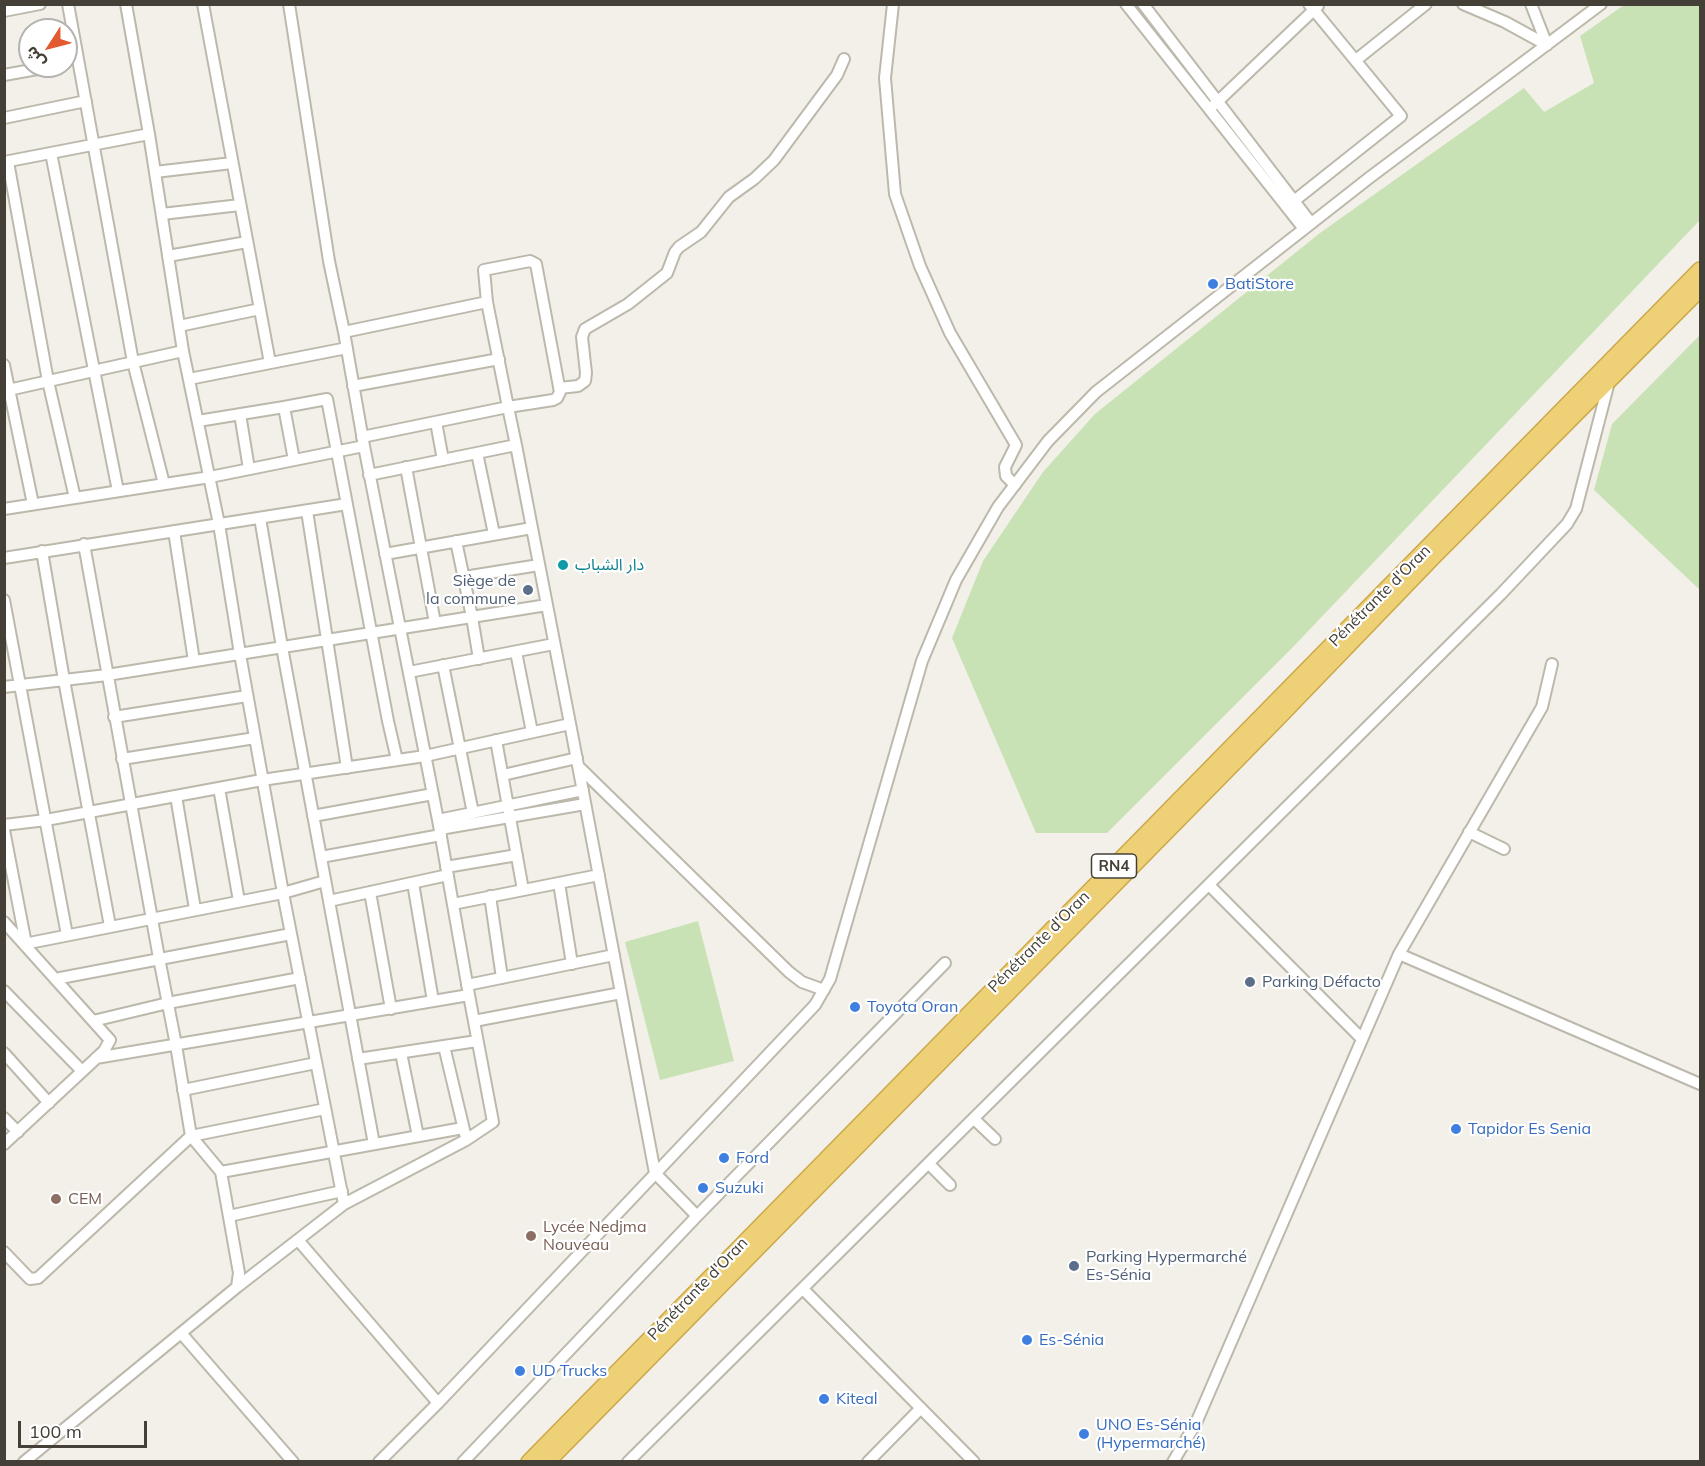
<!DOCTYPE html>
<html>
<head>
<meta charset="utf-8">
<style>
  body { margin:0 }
  #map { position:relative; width:1705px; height:1466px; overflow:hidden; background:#f2f0e8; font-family:Mulish,"Noto Sans Arabic",sans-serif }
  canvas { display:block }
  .frame { position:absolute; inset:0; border:6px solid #444037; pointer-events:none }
  .north { position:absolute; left:18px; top:18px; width:60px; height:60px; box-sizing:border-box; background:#fff; border:2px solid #b4b3af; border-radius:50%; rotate:234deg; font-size:16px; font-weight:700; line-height:24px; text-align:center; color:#444037 }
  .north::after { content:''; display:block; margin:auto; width:21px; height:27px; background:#e25a2f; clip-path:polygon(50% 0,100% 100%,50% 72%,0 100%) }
  .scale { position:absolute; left:18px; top:1421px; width:129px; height:27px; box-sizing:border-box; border:3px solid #444037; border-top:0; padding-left:8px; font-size:18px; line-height:21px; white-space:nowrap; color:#444037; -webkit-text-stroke:4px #fff; paint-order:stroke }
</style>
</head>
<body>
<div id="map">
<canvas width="1705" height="1466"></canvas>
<div class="frame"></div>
<div class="north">ش</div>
<div class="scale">100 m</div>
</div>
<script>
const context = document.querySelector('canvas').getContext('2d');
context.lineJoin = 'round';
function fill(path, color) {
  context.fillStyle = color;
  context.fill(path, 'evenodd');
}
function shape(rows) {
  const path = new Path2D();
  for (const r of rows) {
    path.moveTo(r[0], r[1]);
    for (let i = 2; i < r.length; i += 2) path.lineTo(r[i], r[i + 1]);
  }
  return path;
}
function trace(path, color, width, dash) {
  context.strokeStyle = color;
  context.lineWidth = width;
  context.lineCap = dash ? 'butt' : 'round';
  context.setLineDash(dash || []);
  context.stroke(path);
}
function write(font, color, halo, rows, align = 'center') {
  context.font = font + ' Mulish,"Noto Sans Arabic",sans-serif';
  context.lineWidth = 4.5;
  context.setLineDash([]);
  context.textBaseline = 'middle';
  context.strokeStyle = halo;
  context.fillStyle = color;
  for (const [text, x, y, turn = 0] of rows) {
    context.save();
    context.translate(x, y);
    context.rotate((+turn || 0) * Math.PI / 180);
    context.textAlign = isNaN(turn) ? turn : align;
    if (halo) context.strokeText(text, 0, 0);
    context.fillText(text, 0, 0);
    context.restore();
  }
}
fill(shape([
  [1624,5,1700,5,1700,220,1292,648,1107,833,1036,833,952,638,983,561,1043,472,1095,414,1320,233,1524,88,1544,112,1594,83,1580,36],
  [1700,335,1700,590,1594,490,1612,424],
  [698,921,734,1061,660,1080,625,942]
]), '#c9e2b5');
const minor = shape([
  [68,4,133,362,164,484],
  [126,4,149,134,183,351,219,524,240,654,283,893,344,1204],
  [203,4,270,363],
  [289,4,329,261,344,332,487,302],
  [893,4,885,78,895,194,920,266,950,333,1016,445,1005,467,1006,476,1015,485],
  [1126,4,1304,229],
  [1143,4,1311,223],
  [1463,4,1505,22,1547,45],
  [1531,4,1547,45],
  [4,11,40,4],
  [1356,60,1426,4],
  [4,75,54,66],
  [1214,105,1318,6],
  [4,118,86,101],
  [51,153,118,491],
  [4,162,149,134],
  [8,162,48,381,75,498],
  [155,172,232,163],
  [1294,201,1401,116,1309,4],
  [162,214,240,205],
  [168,256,247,242],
  [179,326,260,309],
  [4,365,33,504],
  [189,379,347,348],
  [353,386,499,359],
  [559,388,578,386,585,381,586,373,582,337,585,329,628,304,667,273,675,252,679,247,701,232,729,197,754,179,774,160,837,75,844,59],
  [4,391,183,351],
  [284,407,327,399,388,721,397,760],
  [240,414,249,469],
  [198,421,284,407,294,460],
  [436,422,443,460],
  [362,437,508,407,553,400,557,398,560,392,536,264,530,261,484,270,487,302,508,407,516,445,532,528,547,605,573,739,655,1173,697,1216],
  [477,453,494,534],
  [406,467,435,623],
  [369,475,516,445],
  [4,509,210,477,364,446],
  [307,511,347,768],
  [260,518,282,647,374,1144],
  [174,531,194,661],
  [456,541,472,617,479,659],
  [84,544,159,958,176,1045,191,1136,221,1172,239,1273,237,1287],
  [42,551,64,680,110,926],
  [385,554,532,528],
  [4,558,347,504],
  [464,577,539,565],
  [4,600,67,935],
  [516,652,532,732],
  [443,665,473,813],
  [409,672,554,644],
  [4,687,107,675,547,605],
  [114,717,247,696],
  [496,740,523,890],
  [122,759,255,738],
  [579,767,789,972,802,982,824,990],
  [503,775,577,758],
  [219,788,239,901],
  [176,796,195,909],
  [313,816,433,794],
  [438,820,583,790],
  [4,825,46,820,262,780,425,756,570,724],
  [440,829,585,804],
  [4,830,26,944],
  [1469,832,1504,849],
  [321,857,441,835],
  [446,867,517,855],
  [413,883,433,1001],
  [559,883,572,964],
  [1209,885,1362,1039],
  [370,892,391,1009],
  [490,896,502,978],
  [329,901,448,875],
  [453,904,599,875],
  [4,922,110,1040,104,1051,4,1144],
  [24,944,283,893,325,881],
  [1399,954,1700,1084],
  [55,979,291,934],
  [467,985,614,955],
  [4,991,82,1071],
  [93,1021,168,1003,300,978],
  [474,1021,621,993],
  [444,1046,465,1134],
  [4,1053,49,1103],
  [401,1053,418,1136],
  [96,1058,469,995],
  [358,1059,477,1041],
  [183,1090,316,1063],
  [4,1118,18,1132],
  [974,1119,995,1139],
  [929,1164,950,1185],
  [221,1172,463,1128],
  [229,1216,342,1191],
  [298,1240,438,1403],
  [4,1252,30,1279,38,1278,191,1136,325,1109],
  [803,1289,974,1462],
  [181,1333,293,1462],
  [24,1462,237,1287,344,1204,466,1140,493,1122,469,995,438,820,364,446,344,332],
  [379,1462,438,1403,815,1005,830,979,922,661,956,580,998,507,1048,441,1096,392,1369,178,1601,4],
  [463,1462,697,1216,945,963],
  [628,1462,1501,594,1567,524,1576,509,1609,382],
  [868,1462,921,1408],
  [1173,1462,1196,1423,1399,954,1542,707,1552,664]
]);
const highway = shape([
  [529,1462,1700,270],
  [547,1462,1277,719,1434,556,1700,289]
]);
trace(minor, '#bcb8ab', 14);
trace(highway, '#cca748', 18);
trace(minor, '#fff', 10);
trace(highway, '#eed177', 15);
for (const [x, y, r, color] of [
  [1213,284,6,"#3f7fe0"],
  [563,565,6,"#0f9aa8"],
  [528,590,6,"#5c6f8a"],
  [1250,982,6,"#5c6f8a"],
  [855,1007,6,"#3f7fe0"],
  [1456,1129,6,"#3f7fe0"],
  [724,1158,6,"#3f7fe0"],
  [703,1188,6,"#3f7fe0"],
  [56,1199,6,"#8d6e63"],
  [531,1236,6,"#8d6e63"],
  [1074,1266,6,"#5c6f8a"],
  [1027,1340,6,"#3f7fe0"],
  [520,1371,6,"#3f7fe0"],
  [824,1399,6,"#3f7fe0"],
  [1084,1434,6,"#3f7fe0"]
]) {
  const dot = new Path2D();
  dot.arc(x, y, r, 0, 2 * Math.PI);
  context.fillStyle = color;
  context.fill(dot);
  trace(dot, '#fff', 2);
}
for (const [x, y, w] of [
  [1114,866,45]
]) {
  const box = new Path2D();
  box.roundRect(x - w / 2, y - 12, w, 24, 4.5);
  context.fillStyle = '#fff';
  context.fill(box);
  trace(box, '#444037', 1.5);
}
write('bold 15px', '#444037', null, [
  ["RN4",1114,866]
]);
write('16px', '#366cbe', '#fff', [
  ["BatiStore",1225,284],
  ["Toyota Oran",867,1007],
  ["Tapidor Es Senia",1468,1129],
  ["Ford",736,1158],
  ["Suzuki",715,1188],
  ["Es-Sénia",1039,1340],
  ["UD Trucks",532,1371],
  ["Kiteal",836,1399],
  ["UNO Es-Sénia",1096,1425],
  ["(Hypermarché)",1096,1443]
], 'left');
write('16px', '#0d838f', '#fff', [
  ["دار الشباب",575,565]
], 'left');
write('16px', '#4e5e75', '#fff', [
  ["Siège de",516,581,"right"],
  ["la commune",516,599,"right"],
  ["Parking Défacto",1262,982],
  ["Parking Hypermarché",1086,1257],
  ["Es-Sénia",1086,1275]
], 'left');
write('16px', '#444037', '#fff', [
  ["Pénétrante d'Oran",1380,596,-45],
  ["Pénétrante d'Oran",1039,942,-45],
  ["Pénétrante d'Oran",698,1289,-46]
]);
write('16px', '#785e54', '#fff', [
  ["CEM",68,1199],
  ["Lycée Nedjma",543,1227],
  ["Nouveau",543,1245]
], 'left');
</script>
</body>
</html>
